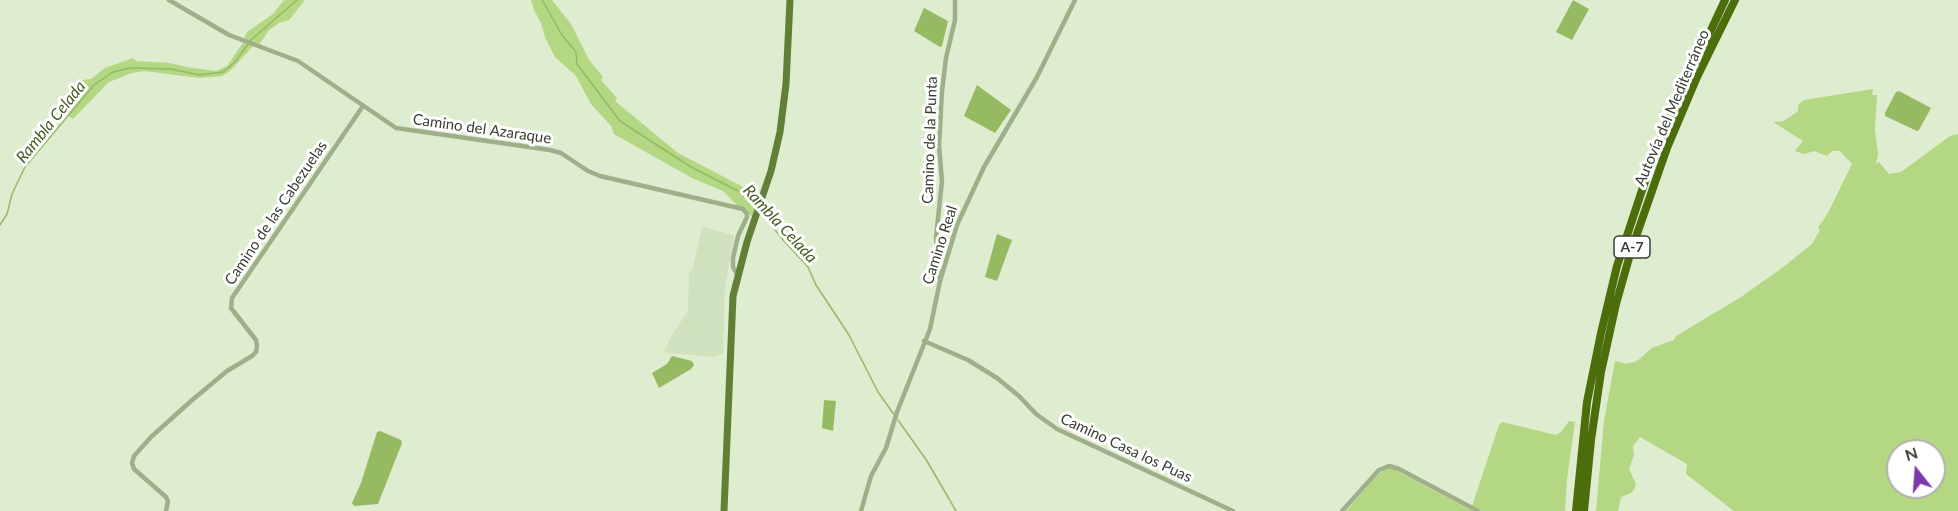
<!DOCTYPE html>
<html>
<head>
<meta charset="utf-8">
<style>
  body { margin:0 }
  #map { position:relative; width:1958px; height:511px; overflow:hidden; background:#deeccf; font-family:Lato,sans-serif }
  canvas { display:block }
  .north { position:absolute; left:1886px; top:439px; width:60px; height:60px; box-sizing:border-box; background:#fff; border:2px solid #b0b2ad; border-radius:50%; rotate:343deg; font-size:16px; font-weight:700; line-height:24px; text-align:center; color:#393e32 }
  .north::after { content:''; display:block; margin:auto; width:21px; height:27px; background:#7c39ad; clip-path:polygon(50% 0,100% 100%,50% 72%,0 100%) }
</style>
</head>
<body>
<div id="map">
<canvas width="1958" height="511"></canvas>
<div class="north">N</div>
</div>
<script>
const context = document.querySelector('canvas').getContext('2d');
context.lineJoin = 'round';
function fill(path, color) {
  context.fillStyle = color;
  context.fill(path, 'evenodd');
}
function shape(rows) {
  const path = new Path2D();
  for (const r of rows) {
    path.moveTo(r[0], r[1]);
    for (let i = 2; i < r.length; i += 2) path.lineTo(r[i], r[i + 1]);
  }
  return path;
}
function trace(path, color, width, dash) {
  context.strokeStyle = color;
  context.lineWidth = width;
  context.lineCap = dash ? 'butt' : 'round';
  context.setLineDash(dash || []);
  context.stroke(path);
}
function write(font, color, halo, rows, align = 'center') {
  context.font = font + ' Lato,sans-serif';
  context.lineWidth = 6;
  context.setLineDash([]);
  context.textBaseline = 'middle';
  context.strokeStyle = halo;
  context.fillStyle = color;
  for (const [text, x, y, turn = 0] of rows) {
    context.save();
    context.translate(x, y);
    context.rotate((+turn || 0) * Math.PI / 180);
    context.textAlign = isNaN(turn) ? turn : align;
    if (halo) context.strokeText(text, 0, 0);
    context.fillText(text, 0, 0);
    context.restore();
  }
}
fill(shape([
  [702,227,734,235,725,289,723,354,711,357,664,352,672,335,688,311,689,271,692,271]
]), '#d0e1bd');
fill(shape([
  [284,0,305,0,289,20,279,23,269,30,259,45,243,40,247,32,273,14],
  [531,0,552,0,571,24,589,60,603,77,601,80,617,98,615,101,678,153,745,188,744,193,756,202,752,217,745,208,736,206,736,204,723,191,692,178,614,134,611,126,591,104,576,76,555,57,545,37,541,23,534,10],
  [243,43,253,46,230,71,222,76,199,78,145,71,132,73,109,82,73,119,61,111,77,90,82,80,91,79,105,68,133,58,136,61,169,63,192,68,216,71,227,66],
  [1873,89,1872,95,1877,95,1875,130,1878,154,1876,164,1879,162,1889,174,1901,172,1950,136,1958,134,1958,511,1734,511,1686,474,1687,464,1640,437,1633,446,1634,455,1629,469,1636,484,1635,488,1631,493,1621,497,1618,511,1596,511,1604,421,1615,361,1626,364,1637,361,1652,348,1674,340,1676,336,1741,297,1782,268,1812,244,1820,230,1818,228,1828,213,1852,164,1840,151,1832,151,1827,156,1814,151,1804,154,1795,151,1803,141,1773,122,1784,121,1798,111,1798,105,1804,100],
  [1898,451,1934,451,1934,487,1898,487],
  [1569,421,1575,422,1567,479,1565,511,1481,511,1472,506,1499,425,1502,422,1556,435,1562,431],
  [1388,468,1395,470,1473,511,1346,511,1373,480,1382,471]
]), '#b3d783');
fill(shape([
  [1573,0,1589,9,1572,40,1556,32],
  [924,8,948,21,942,46,940,47,914,31],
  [977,85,1011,110,995,133,964,116],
  [1899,91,1931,108,1919,130,1917,131,1885,116,1885,113,1896,92],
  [997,234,1012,240,997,281,985,277],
  [672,356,692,361,694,365,691,369,659,388,652,373,667,364],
  [824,400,836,401,833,431,822,428],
  [380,431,401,440,402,443,378,504,354,506,352,503,361,483,377,432]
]), '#95ba62');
trace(shape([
  [542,0,562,35,576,52,577,64,620,121,691,167,740,192,756,208],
  [760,211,784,241,808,267,816,285,849,335,878,392,895,416],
  [0,225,7,214,12,194,25,167,94,85,113,72,130,68,171,69,199,75,223,72,234,63,252,39,297,0],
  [898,420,927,461,956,511]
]), '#95ba62', 1.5);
trace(shape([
  [169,0,229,35,298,61,396,128,550,150,561,153,588,171,600,176,743,209,747,214,747,217,738,236,733,258,733,267,738,276],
  [939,277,936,237,942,181,939,146,942,91,946,58,955,20,955,0],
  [924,341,968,360,997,378,1019,396,1036,414,1057,429,1233,511],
  [166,511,168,501,166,497,134,469,132,463,134,456,151,437,191,401,227,371,252,356,256,352,257,346,256,340,231,308,232,298,363,106],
  [861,511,871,476,886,448,897,412,930,329,940,281,957,225,984,167,1037,77,1075,0],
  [1342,511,1379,470,1389,466,1399,469,1478,511]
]), '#9eaf89', 4.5);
trace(shape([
  [724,511,733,296,747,242,771,171,780,132,786,84,790,0]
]), '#627f37', 7);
trace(shape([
  [1576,511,1587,402,1601,333,1617,266,1649,169,1664,131,1725,0],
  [1584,511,1591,440,1601,372,1616,304,1631,251,1667,148,1697,77,1735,0]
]), '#4c6d0b', 8);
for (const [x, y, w] of [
  [1632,247,36]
]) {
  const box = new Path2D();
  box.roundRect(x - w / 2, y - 11, w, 22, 4.5);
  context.fillStyle = '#fff';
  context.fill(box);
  trace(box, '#393e32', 1.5);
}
write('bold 14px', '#393e32', null, [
  ["A-7",1632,247]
]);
write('15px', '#393e32', '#fff', [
  ["Autovía del Mediterráneo",1672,108,-67],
  ["Camino del Azaraque",482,129,8],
  ["Camino de la Punta",930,140,-88],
  ["Camino de las Cabezuelas",276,213,-56],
  ["Camino Real",940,245,-72],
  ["Camino Casa los Puas",1126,448,25]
]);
write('italic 16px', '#435b1e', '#fff', [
  ["Rambla Celada",51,122,-51],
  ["Rambla Celada",780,224,47]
]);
</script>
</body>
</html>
